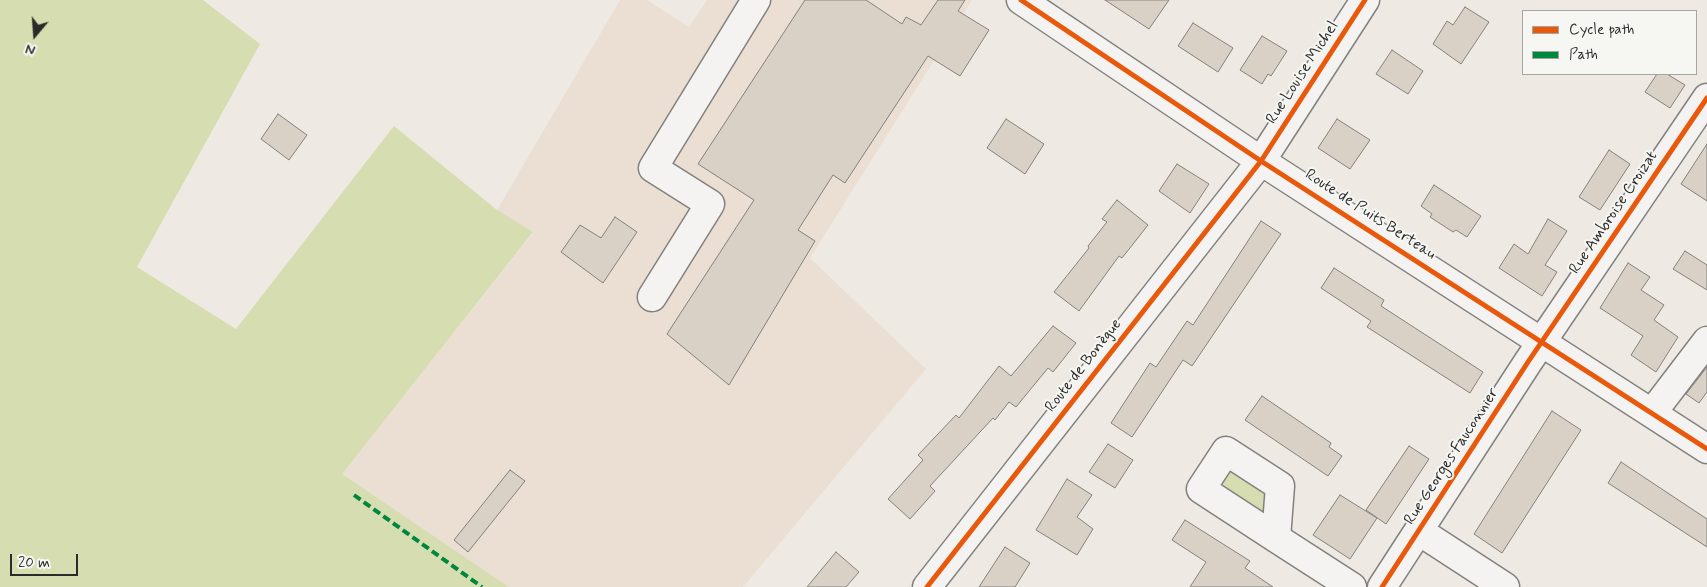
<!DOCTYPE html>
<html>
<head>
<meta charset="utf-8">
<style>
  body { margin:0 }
  #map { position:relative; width:1707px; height:587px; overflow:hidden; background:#eeeae3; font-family:Mynerve,sans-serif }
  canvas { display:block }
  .legend { position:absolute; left:1522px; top:10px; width:175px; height:65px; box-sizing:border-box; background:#f6f6f2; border:1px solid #a5a5a2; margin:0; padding:6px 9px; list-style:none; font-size:15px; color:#2b2b2b }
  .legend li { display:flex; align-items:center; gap:10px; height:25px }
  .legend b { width:25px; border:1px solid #a5a5a2 }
  .north { position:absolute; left:10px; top:10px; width:50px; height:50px; -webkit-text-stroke:4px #f6f6f2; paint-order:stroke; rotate:198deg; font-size:14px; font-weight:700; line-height:20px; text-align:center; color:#2b2b2b }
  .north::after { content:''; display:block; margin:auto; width:18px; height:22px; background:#2b2b2b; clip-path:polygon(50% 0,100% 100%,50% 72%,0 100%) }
  .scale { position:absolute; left:10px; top:554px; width:68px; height:22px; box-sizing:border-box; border:2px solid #2b2b2b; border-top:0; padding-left:6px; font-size:15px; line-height:18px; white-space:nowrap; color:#2b2b2b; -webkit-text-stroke:4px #f6f6f2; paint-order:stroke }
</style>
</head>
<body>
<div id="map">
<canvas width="1707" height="587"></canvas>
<ul class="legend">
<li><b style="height:6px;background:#e8590c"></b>Cycle path</li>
<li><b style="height:6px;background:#00873e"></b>Path</li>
</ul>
<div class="north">N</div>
<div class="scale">20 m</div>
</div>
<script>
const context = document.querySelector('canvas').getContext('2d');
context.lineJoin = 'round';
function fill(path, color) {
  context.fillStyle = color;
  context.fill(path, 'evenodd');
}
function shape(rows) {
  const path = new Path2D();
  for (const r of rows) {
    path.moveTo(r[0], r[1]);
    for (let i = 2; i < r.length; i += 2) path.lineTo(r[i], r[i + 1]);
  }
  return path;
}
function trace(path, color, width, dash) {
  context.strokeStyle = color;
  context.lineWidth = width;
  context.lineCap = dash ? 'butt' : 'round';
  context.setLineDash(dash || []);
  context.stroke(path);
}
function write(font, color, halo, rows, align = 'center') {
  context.font = font + ' Mynerve,sans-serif';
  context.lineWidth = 4;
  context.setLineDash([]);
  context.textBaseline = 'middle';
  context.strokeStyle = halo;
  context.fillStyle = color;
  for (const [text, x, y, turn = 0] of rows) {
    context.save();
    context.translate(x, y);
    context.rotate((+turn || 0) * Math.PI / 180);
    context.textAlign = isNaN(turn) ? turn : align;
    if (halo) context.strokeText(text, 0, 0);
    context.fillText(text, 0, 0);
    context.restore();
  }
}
fill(shape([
  [620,0,647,0,689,27,707,0,972,0,810,258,926,369,743,587,509,587,341,474,533,233,497,210]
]), '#eadfd2');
fill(shape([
  [0,0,203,0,260,44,137,267,236,329,394,126,497,210,533,232,342,474,509,587,0,587],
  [1233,469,1267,490,1266,510,1255,514,1220,491,1221,480,1226,472]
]), '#d6ddb0');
const building = shape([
  [805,0,866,0,902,24,906,17,921,25,938,0,965,0,958,11,989,30,960,76,928,56,845,183,833,175,798,230,815,241,729,385,667,334,754,200,698,164,805,0],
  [1105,0,1169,0,1149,29,1105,0],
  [1465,7,1489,22,1461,64,1433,44,1447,21,1453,25,1465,7],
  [1193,23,1233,48,1218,72,1178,46,1193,23],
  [1262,36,1287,51,1271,76,1268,74,1262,84,1240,70,1262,36],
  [1392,50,1423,71,1408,94,1376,74,1392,50],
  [1657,74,1667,74,1685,85,1670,108,1645,92,1657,74],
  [278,114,307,135,289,160,261,139,278,114],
  [1006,119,1044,144,1025,174,987,148,1006,119],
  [1337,119,1370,140,1350,169,1318,148,1337,119],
  [1707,144,1707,201,1681,184,1707,144],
  [1609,150,1630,164,1600,210,1579,197,1609,150],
  [1177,164,1209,184,1190,213,1159,191,1177,164],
  [1434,185,1481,216,1467,237,1456,230,1453,232,1430,217,1432,214,1421,206,1434,185],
  [1117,200,1148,225,1122,258,1119,256,1079,311,1054,292,1089,248,1088,246,1107,222,1102,219,1117,200],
  [615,217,637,232,603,283,561,252,580,225,601,238,615,217],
  [1548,219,1567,231,1545,265,1557,272,1542,296,1499,268,1514,244,1528,254,1548,219],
  [1261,221,1281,234,1192,366,1183,360,1132,437,1111,423,1150,363,1156,367,1187,321,1193,325,1261,221],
  [1685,251,1707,265,1707,290,1673,269,1685,251],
  [1628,263,1650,277,1641,290,1664,305,1654,320,1678,337,1656,372,1631,355,1643,336,1600,308,1628,263],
  [1334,268,1384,300,1381,306,1483,372,1470,393,1367,327,1371,321,1321,288,1334,268],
  [1053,326,1076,343,1053,372,1048,368,1016,407,1009,402,995,420,993,418,930,486,935,491,910,519,888,499,923,460,918,455,956,415,959,418,999,366,1011,376,1053,326],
  [1707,367,1707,392,1699,403,1686,394,1707,367],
  [1262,396,1331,443,1329,447,1342,456,1328,476,1245,420,1262,396],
  [1552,411,1581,430,1502,553,1474,534,1552,411],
  [1108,444,1133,460,1115,488,1089,472,1108,444],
  [1409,446,1429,459,1386,524,1366,510,1409,446],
  [1621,462,1707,519,1707,547,1608,483,1621,462],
  [510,470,525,481,468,552,454,540,510,470],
  [1067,479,1092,495,1077,517,1093,529,1077,555,1036,530,1067,479],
  [1340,495,1377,518,1350,559,1313,535,1340,495],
  [1185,520,1250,561,1245,568,1273,587,1190,587,1206,562,1172,540,1185,520],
  [1005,547,1030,563,1015,587,979,587,1005,547],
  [836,552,859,572,846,587,807,587,836,552]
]);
fill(building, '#dad1c6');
trace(building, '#83817e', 1);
const minor = shape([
  [1021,0,1261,161,1707,449],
  [652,297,710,204,653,168,756,0],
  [1652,413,1707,341],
  [1419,531,1505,587],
  [1276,538,1280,486,1226,451,1201,489,1276,538,1352,587],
  [927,587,1261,161,1365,0],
  [1382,587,1528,362,1707,98]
]);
trace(minor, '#83817e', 31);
trace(minor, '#f4f3f1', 28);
trace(shape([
  [354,495,482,587]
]), '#00873e', 4, [8, 4]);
trace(shape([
  [1021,0,1261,161,1707,449],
  [927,587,1261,161,1365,0],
  [1382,587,1528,362,1707,98]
]), '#e8590c', 5);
write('16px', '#2b2b2b', '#f6f6f2', [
  ["Rue Louise Michel",1303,73,-57],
  ["Rue Ambroise Croizat",1614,213,-56],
  ["Route de Puits Berteau",1370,215,33],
  ["Route de Bonègue",1084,366,-52],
  ["Rue Georges Fauconnier",1452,457,-57]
]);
</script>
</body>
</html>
